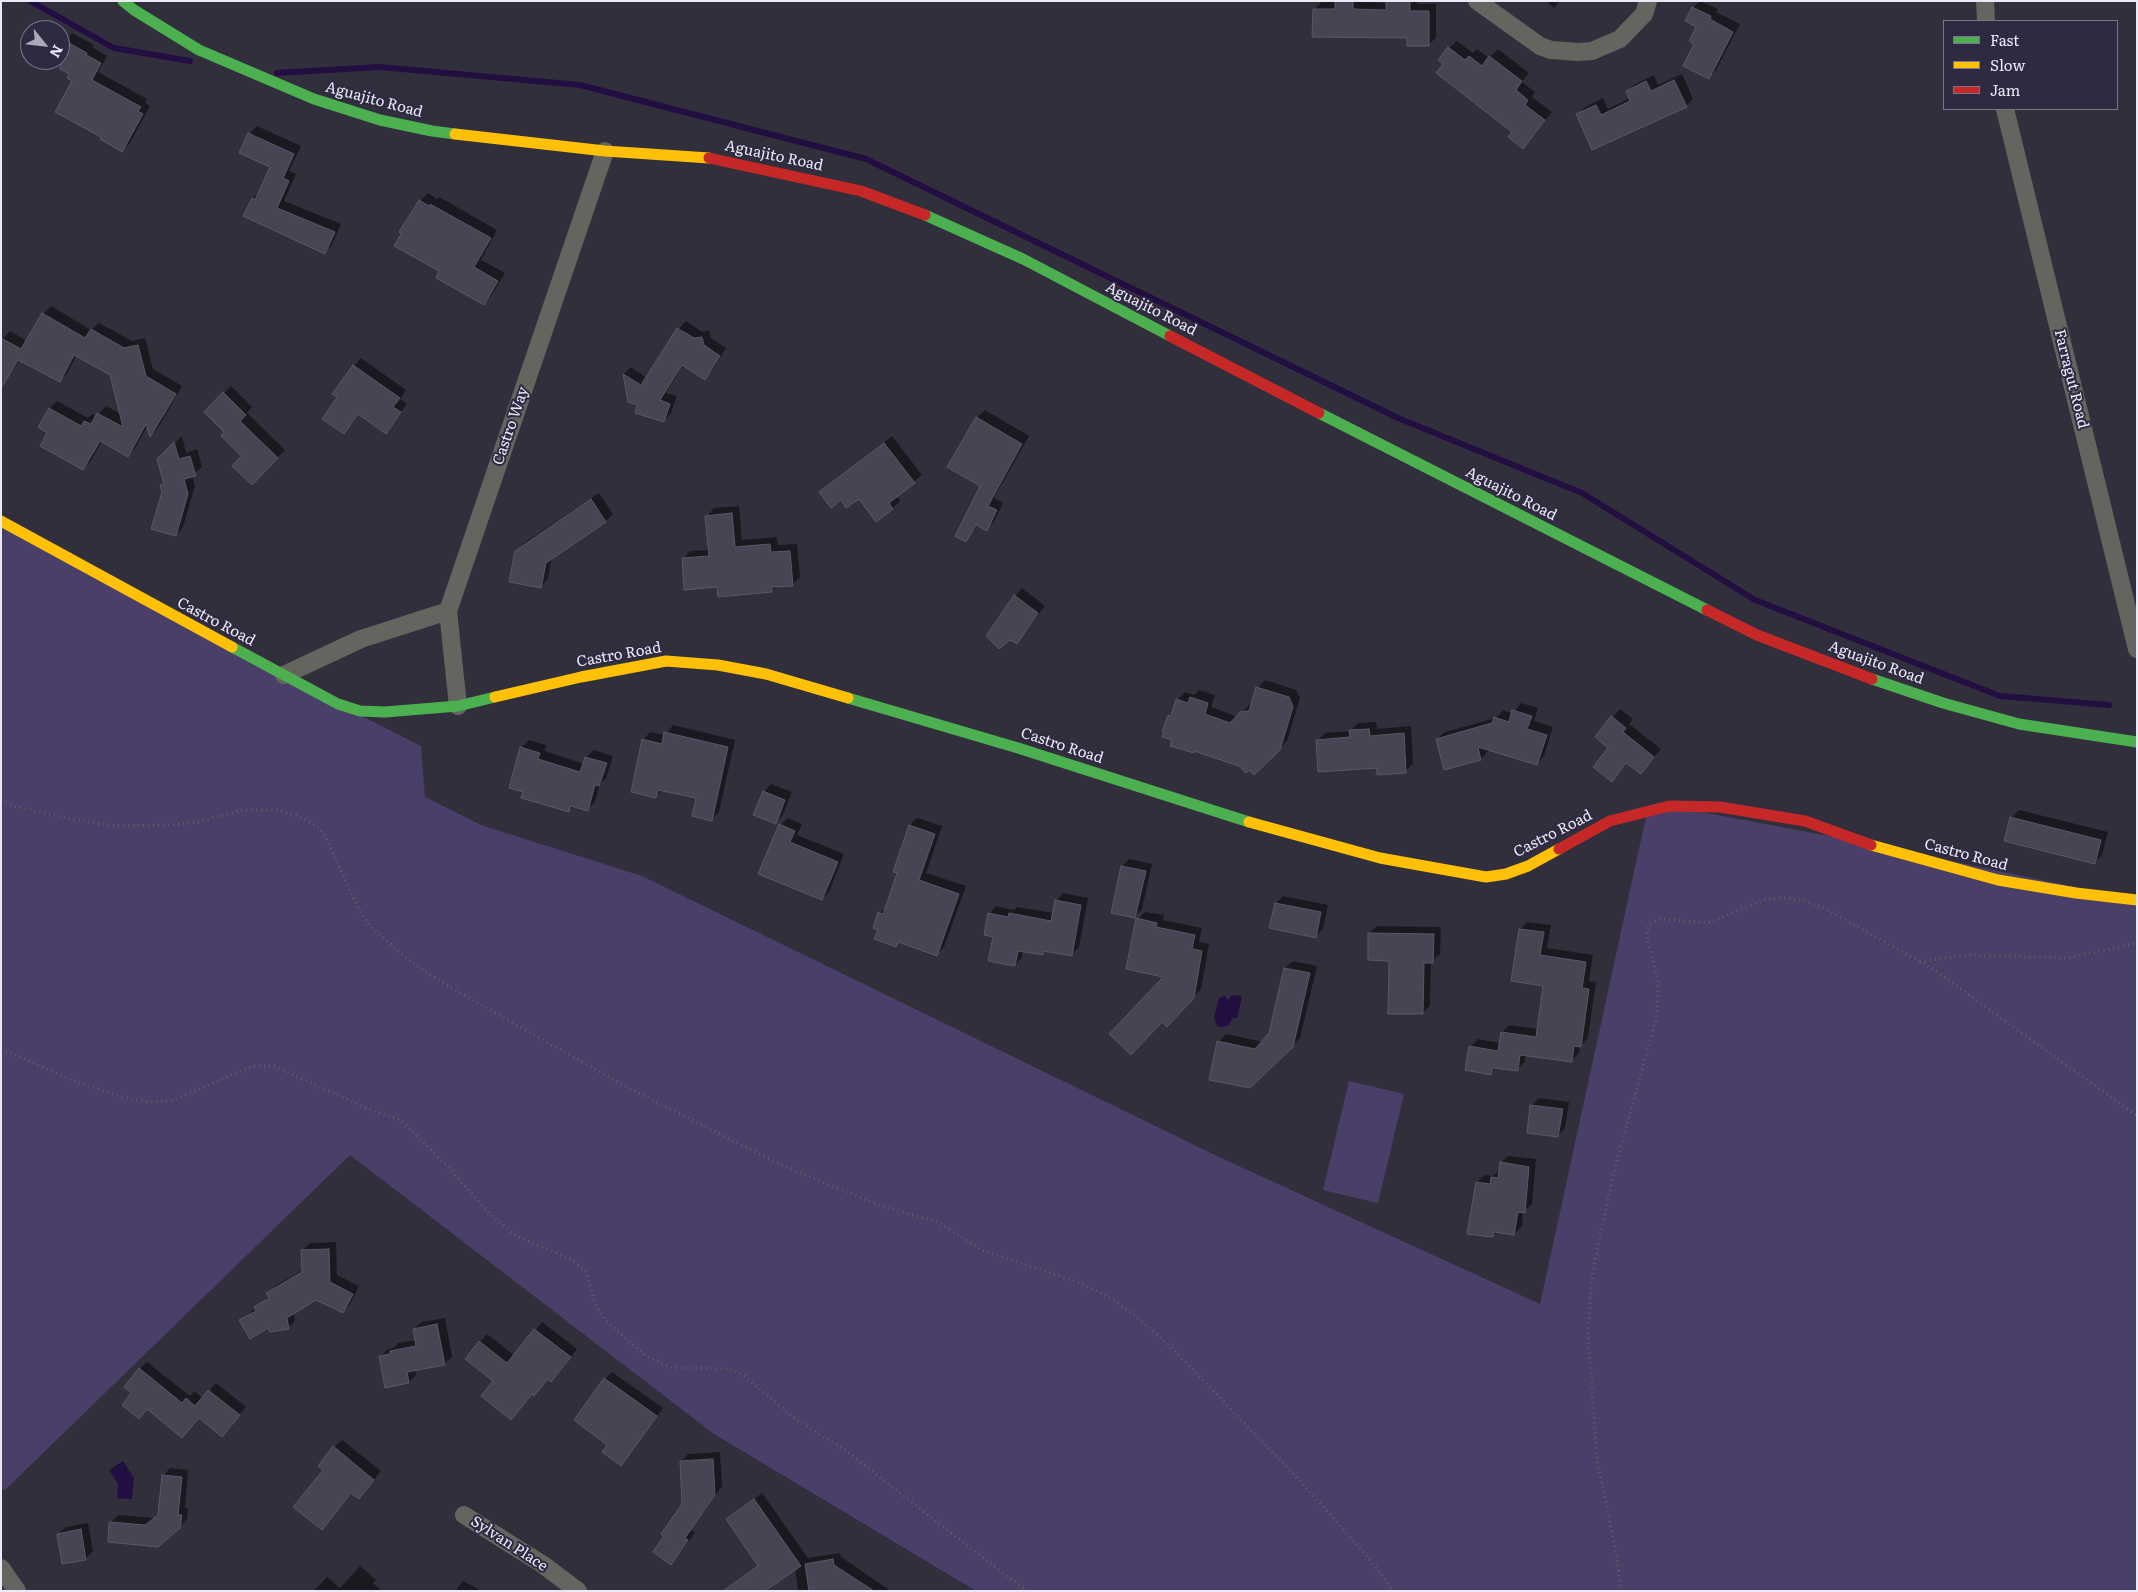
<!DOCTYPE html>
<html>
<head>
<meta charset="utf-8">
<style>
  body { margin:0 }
  #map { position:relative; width:2138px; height:1592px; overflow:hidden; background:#322f3c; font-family:Literata,serif }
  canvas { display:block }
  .frame { position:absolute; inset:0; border:2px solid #ebe8f8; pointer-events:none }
  .legend { position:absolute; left:1943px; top:20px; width:175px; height:90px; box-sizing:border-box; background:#2f2a41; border:1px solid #7a768a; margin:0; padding:6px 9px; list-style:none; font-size:15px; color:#ebe8f8 }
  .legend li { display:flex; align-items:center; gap:10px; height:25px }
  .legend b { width:25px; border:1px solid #7a768a }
  .north { position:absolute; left:20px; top:20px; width:50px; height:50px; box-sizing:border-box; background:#2f2a41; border:1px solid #7a768a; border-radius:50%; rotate:119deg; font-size:14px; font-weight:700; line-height:20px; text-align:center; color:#ebe8f8 }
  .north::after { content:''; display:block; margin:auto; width:18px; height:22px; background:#aaa7b6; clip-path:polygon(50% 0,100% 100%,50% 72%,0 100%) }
</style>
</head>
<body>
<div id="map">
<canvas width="2138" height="1592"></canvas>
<div class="frame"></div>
<ul class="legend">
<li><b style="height:6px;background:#4caf50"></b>Fast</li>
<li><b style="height:6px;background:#ffc107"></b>Slow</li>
<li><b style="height:6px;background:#c62828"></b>Jam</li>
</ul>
<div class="north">N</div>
</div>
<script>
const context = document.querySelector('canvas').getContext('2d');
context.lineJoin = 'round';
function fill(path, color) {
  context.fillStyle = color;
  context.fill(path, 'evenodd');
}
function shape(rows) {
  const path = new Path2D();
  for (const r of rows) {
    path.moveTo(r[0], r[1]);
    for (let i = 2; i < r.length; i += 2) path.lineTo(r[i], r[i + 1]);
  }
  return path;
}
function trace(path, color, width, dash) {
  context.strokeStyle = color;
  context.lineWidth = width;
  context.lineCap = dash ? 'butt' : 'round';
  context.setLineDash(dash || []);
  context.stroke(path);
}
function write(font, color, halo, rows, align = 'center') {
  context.font = font + ' Literata,serif';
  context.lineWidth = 4;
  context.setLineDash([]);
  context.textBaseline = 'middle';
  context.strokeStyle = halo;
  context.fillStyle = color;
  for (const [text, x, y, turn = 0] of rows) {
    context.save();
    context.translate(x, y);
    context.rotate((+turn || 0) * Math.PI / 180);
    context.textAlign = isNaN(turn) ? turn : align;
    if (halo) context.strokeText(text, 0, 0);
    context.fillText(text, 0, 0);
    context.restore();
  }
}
fill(shape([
  [1,521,338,704,421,746,425,797,481,825,642,876,1219,1157,1540,1304,1647,812,1669,806,1856,841,2137,900,2137,1591,976,1591,714,1434,350,1155,5,1490,1,1488],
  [1349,1081,1404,1094,1378,1203,1323,1190]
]), '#493f69');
fill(shape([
  [1238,995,1242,997,1237,1018,1233,1018,1228,1026,1219,1027,1216,1024,1214,1017,1219,998,1225,996,1228,1000,1231,996],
  [123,1461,134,1478,132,1499,117,1498,118,1484,109,1470]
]), '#220e41');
fill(shape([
  [1360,1,1387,3,1387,1,1417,1,1417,4,1436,4,1436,38,1428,45,1409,37,1314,10,1321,2],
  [1546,1,1560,1,1554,8],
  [1700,1,1718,9,1716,12,1740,24,1716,70,1709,77,1696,44,1698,26,1687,20,1694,7],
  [72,33,94,45,92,47,107,56,98,72,147,99,145,103,150,106,130,143,122,150,103,137,71,73,52,63,54,60,60,60,60,49],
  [1457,41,1473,53,1477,49,1489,58,1498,49,1529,73,1522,82,1535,92,1532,97,1552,112,1523,147,1514,131,1445,64,1449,48],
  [1682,74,1693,99,1686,106,1593,149,1577,115,1585,107,1603,98,1608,109,1630,98,1627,91,1635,84,1654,75,1658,85],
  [257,126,301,146,289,171,296,174,284,201,341,224,332,245,325,253,253,199,260,191,272,166,241,152,249,134],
  [428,193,437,199,439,197,497,230,481,260,505,273,491,296,484,304,441,271,400,232,420,201],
  [51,306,91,330,99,323,132,341,145,338,153,369,182,386,158,428,151,435,148,425,135,448,128,455,102,441,91,461,83,469,49,432,50,408,57,401,88,418,92,414,97,416,106,406,121,414,111,374,77,355,67,373,60,381,20,360,1,388,1,337,4,338,10,331,27,341,43,314],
  [686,321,702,332,709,330,711,338,726,348,712,371,704,378,683,365,666,393,677,396,671,413,664,421,639,404,629,401,624,374,631,367,647,378,678,329],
  [361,358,406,390,400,399,407,404,385,432,359,414,344,433,339,397,354,366],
  [231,386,252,407,247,413,285,450,252,483,243,456,226,432,205,412],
  [985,410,1029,436,994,498,1003,503,994,522,986,529,978,525,966,540,981,485,949,466,977,417],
  [182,436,186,453,197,449,202,467,192,475,195,486,183,527,176,535,161,485,164,482,158,460],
  [892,436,922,475,897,496,900,501,893,508,876,520,859,497,841,499,821,492],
  [599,493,613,514,606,521,552,557,548,579,540,587,516,551,524,543],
  [739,506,742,540,777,537,778,545,797,544,800,577,793,584,777,586,772,591,718,586,683,559,690,551,709,550,707,516,714,508],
  [1022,588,1045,606,1016,643,1010,639,1015,596],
  [1265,680,1296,690,1300,698,1287,741,1254,773,1249,768,1195,750,1173,739,1169,716,1174,711,1177,700,1185,692,1194,695,1199,690,1215,695,1211,707,1238,717,1249,705,1252,704,1258,688],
  [1521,703,1538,708,1534,721,1553,727,1544,756,1537,764,1487,748,1488,751,1481,759,1437,739,1445,732,1496,718,1503,710,1513,714],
  [1620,709,1633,719,1629,724,1661,749,1640,773,1627,762,1619,773,1610,747,1596,737],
  [1376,722,1377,729,1411,726,1413,764,1405,771,1318,740,1325,733,1350,731,1358,723],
  [673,725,735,740,719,812,712,819,698,798,662,790,656,796,643,740,650,732,665,735],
  [529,740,546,745,545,751,584,764,586,757,594,750,613,756,606,778,600,784,595,802,587,810,574,806,569,811,524,791,521,748],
  [771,784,792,792,783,815,776,823,764,792],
  [2019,810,2108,832,2102,855,2094,863,2011,818],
  [788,818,802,824,797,835,844,854,829,892,822,899,780,825],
  [917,818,942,826,926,873,966,886,944,947,937,954,899,942,896,945,879,929,880,913,887,906,899,872,910,825],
  [1129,859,1152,864,1142,909,1134,917,1122,867],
  [1063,893,1088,898,1079,947,1071,955,1046,950,1042,954,1023,950,1022,957,1015,965,994,936,989,914,996,906,1014,910,1017,907,1054,913,1056,901],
  [1283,896,1328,905,1323,929,1316,936,1271,927,1276,903],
  [1145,912,1164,915,1163,920,1202,928,1199,942,1209,944,1201,989,1167,1025,1165,976,1138,919],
  [1527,922,1551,925,1547,948,1593,955,1589,981,1596,982,1588,1038,1580,1046,1579,1053,1571,1061,1526,1054,1525,1062,1517,1070,1497,1067,1491,1074,1470,1047,1478,1039,1500,1043,1502,1032,1509,1025,1538,1029,1545,985,1520,930],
  [1377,926,1441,927,1440,954,1431,962,1430,1006,1422,1013,1390,959,1369,933],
  [1293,961,1317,966,1300,1038,1250,1087,1218,1042,1226,1034,1263,1042,1270,1034,1285,968],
  [1539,1098,1569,1102,1565,1128,1558,1136,1532,1105],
  [1508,1156,1536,1159,1532,1204,1523,1212,1522,1226,1514,1234,1497,1232,1493,1236,1477,1182,1485,1175,1493,1176,1500,1169,1501,1163],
  [336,1242,337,1275,359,1286,350,1304,343,1311,316,1298,294,1312,295,1321,288,1328,241,1321,269,1296,268,1293,275,1286,303,1270,303,1250,310,1243],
  [445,1318,452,1357,444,1364,415,1369,416,1375,409,1382,381,1356,388,1349,394,1348,398,1343,416,1340,414,1329,422,1322],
  [542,1322,577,1349,559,1373,551,1380,549,1378,533,1393,511,1418,480,1342,487,1334,515,1356],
  [147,1362,190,1396,194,1391,203,1398,216,1383,246,1407,222,1435,200,1417,182,1437,133,1393,139,1369],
  [612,1372,663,1408,621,1464,605,1379],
  [342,1440,381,1471,359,1498,352,1492,329,1521,325,1470,334,1447],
  [720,1452,722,1486,691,1530,695,1533,671,1563,666,1535,683,1505,681,1461,688,1454],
  [170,1468,188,1470,185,1508,188,1508,187,1519,179,1527,157,1546,111,1522,118,1515,154,1518,159,1514,163,1476],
  [762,1493,808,1558,840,1553,841,1557,891,1591,798,1591,795,1568,732,1586,759,1565,728,1519],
  [88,1523,93,1551,86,1559,58,1534,66,1527],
  [360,1566,376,1580,373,1583,382,1591,314,1591,327,1577,340,1588],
  [463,1581,482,1591,455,1591]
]), '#0007');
trace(shape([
  [30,1,114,48,190,61],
  [277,73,380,67,580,85,866,159,1398,418,1582,493,1755,600,2000,696,2109,705]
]), '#220e41', 6);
const building = shape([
  [1335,1,1353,1,1353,9,1386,10,1386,1,1410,1,1410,11,1429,11,1429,46,1407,46,1407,38,1312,37,1313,9,1335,9,1335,1],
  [1692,7,1711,16,1710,19,1733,32,1709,79,1683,66,1694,44,1689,41,1696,27,1685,21,1692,7],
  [60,38,87,53,86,55,101,63,92,80,141,107,138,111,143,114,122,152,100,139,101,137,55,112,72,81,67,78,69,74,60,69,60,38],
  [1448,47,1465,60,1469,56,1482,66,1489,56,1522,81,1516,90,1528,100,1525,105,1545,120,1523,149,1508,137,1512,132,1436,73,1443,64,1438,60,1448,47],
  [1674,80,1687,107,1592,150,1576,114,1596,105,1601,115,1630,101,1626,91,1646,81,1651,91,1674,80],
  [248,133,294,154,283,178,289,181,277,208,335,232,325,254,243,216,252,198,255,200,270,167,239,153,248,133],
  [419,200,429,206,430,204,491,238,474,267,498,281,484,305,436,278,439,271,394,246,401,234,399,232,419,200],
  [42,313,85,338,91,329,124,348,138,345,146,376,176,394,150,437,146,424,128,457,100,441,83,470,40,446,47,433,38,427,49,408,81,426,84,421,91,424,97,413,123,427,110,375,74,355,60,382,18,360,1,389,1,338,21,349,42,313],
  [677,328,694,338,702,337,704,345,720,356,705,380,682,365,660,400,670,404,664,422,635,413,637,405,628,402,623,374,641,385,677,328],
  [353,365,400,398,393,407,401,412,386,434,358,414,344,434,322,419,337,397,332,394,353,365],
  [223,392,246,415,240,421,278,458,252,485,232,466,241,456,221,436,224,432,204,412,223,392],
  [976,417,1022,444,988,506,997,510,987,531,976,525,966,542,955,536,980,486,947,467,976,417],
  [174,442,179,459,190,456,196,476,184,479,188,494,176,536,151,529,162,492,160,485,164,484,157,459,174,442],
  [884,443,915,483,889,503,893,509,876,522,859,499,846,508,841,500,831,508,819,492,884,443],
  [591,499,606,522,546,563,541,588,509,582,515,551,591,499],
  [732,513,735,547,770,544,771,552,790,551,793,586,772,587,772,592,718,597,717,587,684,590,682,558,709,556,705,516,732,513],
  [1014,595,1038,613,1017,644,1010,640,999,649,986,636,1014,595],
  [1256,687,1289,697,1293,707,1280,750,1254,775,1249,770,1246,773,1239,766,1194,751,1194,753,1170,746,1172,740,1162,737,1164,733,1162,732,1168,715,1171,716,1176,699,1188,703,1190,697,1208,703,1205,714,1230,723,1240,712,1249,711,1256,687],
  [1512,710,1532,716,1527,729,1547,735,1537,765,1478,747,1481,760,1444,770,1436,739,1492,723,1494,717,1509,722,1512,710],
  [1611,716,1626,728,1623,732,1654,757,1641,774,1626,763,1612,782,1593,767,1608,748,1595,737,1611,716],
  [1369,729,1370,736,1404,733,1406,773,1377,775,1377,768,1318,772,1316,740,1350,737,1349,730,1369,729],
  [664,732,728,747,712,821,692,816,696,798,658,790,656,798,631,792,642,739,662,744,664,732],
  [520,747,540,753,538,759,580,772,585,757,607,763,599,786,595,785,588,811,571,806,569,812,521,798,523,792,509,788,520,747],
  [763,791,785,800,776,824,753,815,763,791],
  [2010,817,2101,840,2095,864,2004,841,2010,817],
  [779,824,795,831,790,842,838,862,822,900,758,874,779,824],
  [909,825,935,834,919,880,959,894,937,956,898,942,896,947,874,939,878,930,873,928,878,912,883,914,897,873,893,872,909,825],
  [1121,866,1146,871,1135,918,1111,913,1121,866],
  [1055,900,1081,905,1072,956,1043,951,1043,955,1018,951,1015,966,988,961,993,937,984,935,988,913,1008,917,1009,913,1051,921,1055,900],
  [1275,903,1321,912,1316,938,1269,928,1275,903],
  [1136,918,1157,923,1156,927,1195,935,1192,949,1202,951,1194,998,1167,1027,1162,1022,1131,1055,1109,1034,1163,977,1126,969,1136,918],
  [1519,929,1544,932,1540,955,1586,962,1582,988,1589,989,1581,1047,1574,1046,1572,1062,1520,1055,1518,1071,1493,1068,1491,1075,1465,1070,1469,1046,1498,1051,1501,1032,1536,1037,1543,986,1511,981,1519,929],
  [1368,933,1434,934,1433,963,1424,963,1423,1014,1388,1014,1389,961,1368,960,1368,933],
  [1284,968,1310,973,1293,1047,1250,1088,1209,1080,1217,1041,1255,1049,1269,1033,1284,968],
  [1530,1105,1563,1109,1558,1137,1527,1133,1530,1105],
  [1500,1162,1529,1167,1525,1213,1518,1212,1514,1235,1494,1232,1493,1237,1467,1234,1476,1182,1490,1184,1491,1177,1498,1178,1500,1162],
  [329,1249,330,1282,353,1294,343,1313,316,1300,287,1318,289,1329,270,1332,268,1328,250,1339,239,1320,256,1311,254,1307,269,1298,266,1293,302,1272,301,1250,329,1249],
  [437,1324,445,1365,407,1372,409,1383,385,1388,379,1356,390,1354,390,1351,416,1346,413,1329,437,1324],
  [534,1329,571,1357,551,1382,548,1379,534,1396,532,1394,511,1420,481,1396,493,1381,465,1359,479,1341,507,1363,534,1329],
  [139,1368,182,1403,186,1398,195,1406,208,1390,240,1415,222,1437,199,1418,182,1438,147,1409,139,1419,122,1405,131,1393,124,1387,139,1368],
  [604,1378,657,1416,621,1466,602,1452,607,1445,574,1420,604,1378],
  [333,1446,374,1480,359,1499,351,1493,322,1530,293,1507,323,1470,318,1466,333,1446],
  [713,1459,715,1495,685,1538,688,1540,671,1565,653,1552,664,1536,661,1534,682,1504,680,1461,713,1459],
  [162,1475,182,1477,178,1515,182,1515,180,1528,158,1547,108,1542,109,1522,145,1525,158,1515,162,1475],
  [754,1499,801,1566,765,1591,723,1591,758,1566,726,1519,754,1499],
  [81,1529,86,1560,62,1564,57,1534,81,1529],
  [833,1559,834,1565,874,1591,809,1591,805,1564,833,1559]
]);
fill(building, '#484454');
trace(building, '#5a5864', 1);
trace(shape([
  [1,801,18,807,71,819,116,826,171,825,198,822,243,810,278,810,299,816,310,822,319,828,326,838,361,914,371,927,409,960,441,982,623,1085,779,1164,878,1205,938,1222,981,1250,1077,1282,1109,1297,1136,1316,1171,1347,1303,1484,1371,1561,1394,1591],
  [1920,962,1964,955,2068,958,2137,943],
  [1,1049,71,1080,122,1097,148,1102,171,1101,253,1066,274,1066,368,1109,401,1120,446,1165,493,1217,516,1236,571,1259,586,1272,597,1308,607,1322,646,1356,672,1368,709,1368,728,1369,742,1374,797,1420,845,1450,1005,1575,1027,1591],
  [1621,1591,1617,1558,1597,1459,1588,1333,1591,1285,1599,1239,1617,1161,1657,1015,1658,981,1647,937,1647,930,1651,923,1661,919,1707,923,1767,899,1786,898,1804,901,1822,907,1933,969,2137,1116]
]), '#616160', 3, [1, 4]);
trace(shape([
  [1477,1,1540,46,1551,50,1578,52,1592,51,1620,39,1644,14,1648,1],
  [1985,1,1986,21],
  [2005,109,2137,649],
  [284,675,361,639,448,611],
  [458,706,448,611,605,151],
  [464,1515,542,1564,578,1591],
  [1,1568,17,1591]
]), '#63655e', 18);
trace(shape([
  [123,1,134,10,199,50,314,99,380,120,432,131,455,134],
  [925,215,1023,259,1170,336],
  [1319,413,1707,610],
  [232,647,338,704,360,711,385,712,458,706,495,697],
  [1872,679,1943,703,2019,724,2137,742],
  [848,698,1018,748,1249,822]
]), '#4caf50', 11);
trace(shape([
  [455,134,605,151,709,158],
  [1,521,232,647],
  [495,697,581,677,666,661,718,665,766,674,848,698],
  [1249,822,1380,858,1486,877,1506,874,1528,866,1559,849],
  [1871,845,1998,880,2076,893,2137,900]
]), '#ffc107', 11);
trace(shape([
  [709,158,861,191,925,215],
  [1170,336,1319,413],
  [1707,610,1757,635,1872,679],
  [1559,849,1610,821,1669,806,1720,807,1805,821,1871,845]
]), '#c62828', 11);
write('15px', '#ebe8f8', '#2f2a41', [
  ["Aguajito Road",374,100,15],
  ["Aguajito Road",774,156,12],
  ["Aguajito Road",1151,309,27],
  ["Farragut Road",2071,379,76],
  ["Castro Way",511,426,-71],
  ["Aguajito Road",1511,494,27],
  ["Castro Road",216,622,28],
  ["Castro Road",619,655,-10],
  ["Aguajito Road",1876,663,20],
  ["Castro Road",1062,746,18],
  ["Castro Road",1553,834,-27],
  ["Castro Road",1966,855,15],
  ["Sylvan Place",509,1544,33]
]);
</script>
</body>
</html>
